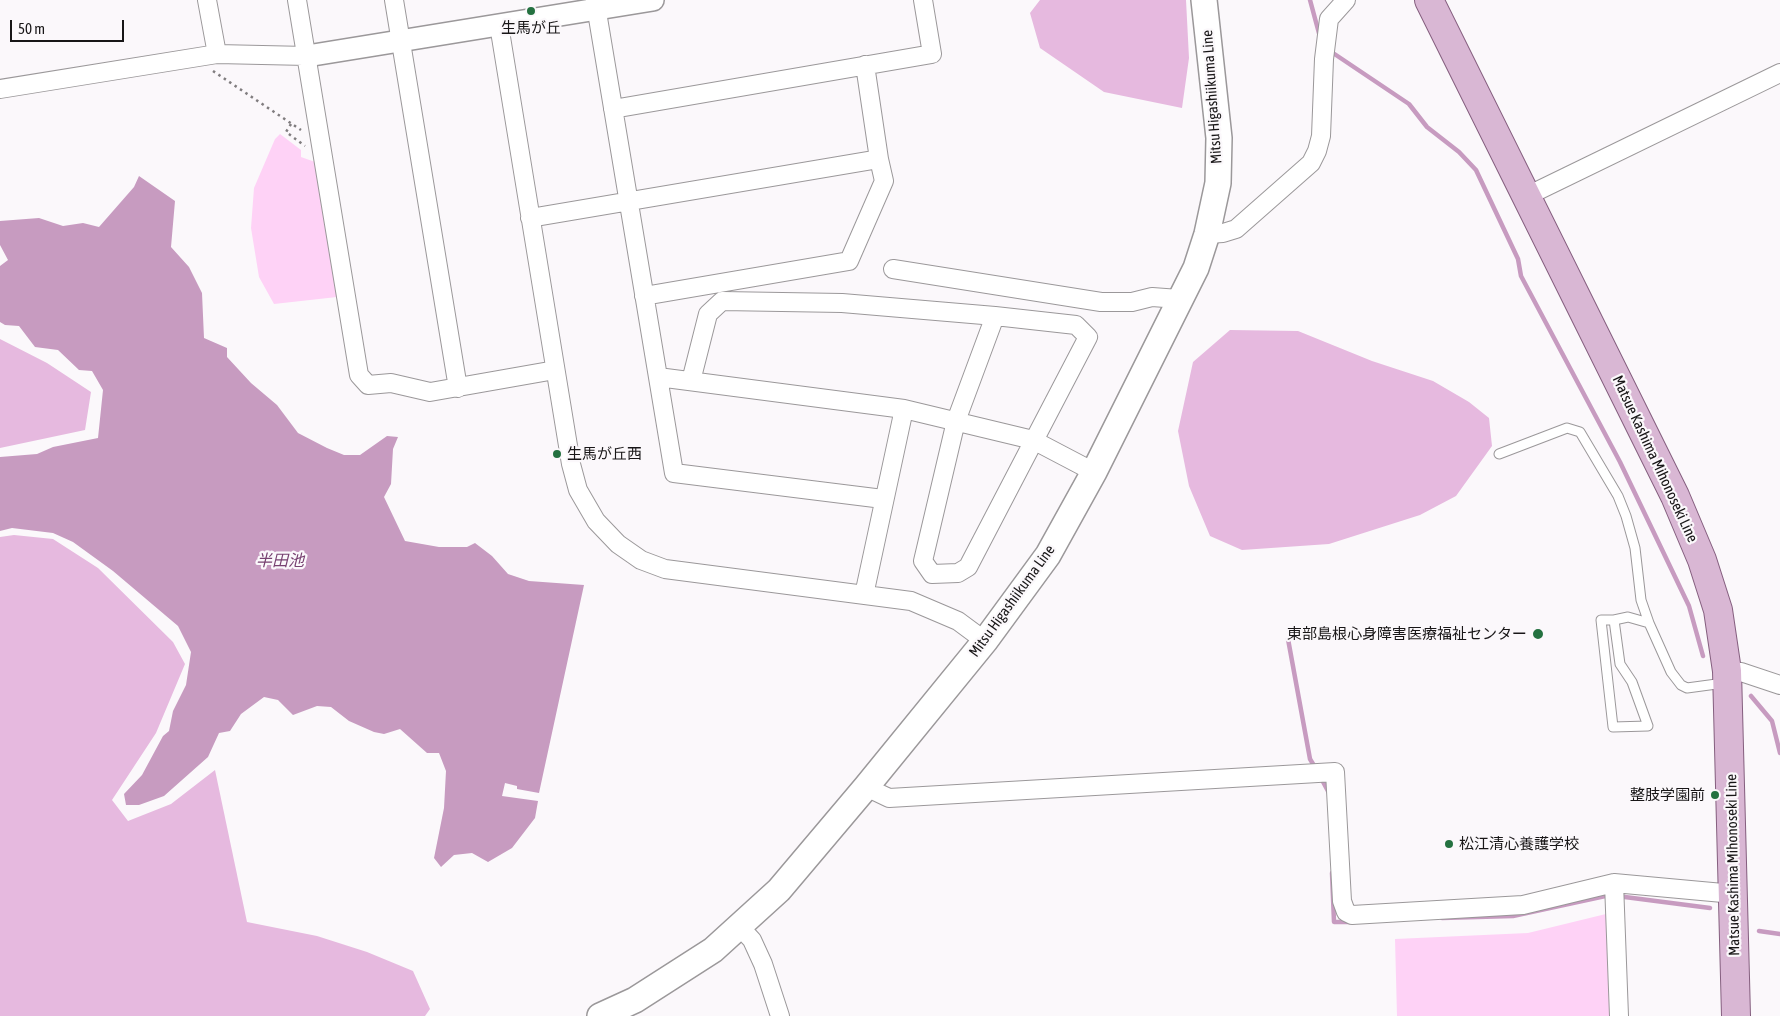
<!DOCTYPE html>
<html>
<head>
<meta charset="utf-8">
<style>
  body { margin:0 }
  #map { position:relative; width:1780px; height:1016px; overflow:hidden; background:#fbf8fb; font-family:"Asap Condensed",sans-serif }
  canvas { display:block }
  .scale { position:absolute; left:10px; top:20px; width:114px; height:22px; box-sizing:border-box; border:2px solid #181617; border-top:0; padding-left:6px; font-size:15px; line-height:18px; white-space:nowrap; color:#181617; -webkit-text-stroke:4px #fbf8fb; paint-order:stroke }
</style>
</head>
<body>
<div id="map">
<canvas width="1780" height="1016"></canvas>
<div class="scale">50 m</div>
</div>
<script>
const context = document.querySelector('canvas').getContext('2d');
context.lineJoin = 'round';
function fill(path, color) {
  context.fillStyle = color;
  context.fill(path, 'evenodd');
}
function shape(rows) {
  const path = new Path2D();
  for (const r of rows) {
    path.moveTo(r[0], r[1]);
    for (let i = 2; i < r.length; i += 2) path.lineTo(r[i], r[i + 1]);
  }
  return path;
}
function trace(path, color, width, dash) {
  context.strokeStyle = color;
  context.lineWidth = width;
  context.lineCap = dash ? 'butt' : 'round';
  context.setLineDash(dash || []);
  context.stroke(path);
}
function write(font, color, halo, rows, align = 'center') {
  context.font = font + ' "Asap Condensed","Noto Sans JP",sans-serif';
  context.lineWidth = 4.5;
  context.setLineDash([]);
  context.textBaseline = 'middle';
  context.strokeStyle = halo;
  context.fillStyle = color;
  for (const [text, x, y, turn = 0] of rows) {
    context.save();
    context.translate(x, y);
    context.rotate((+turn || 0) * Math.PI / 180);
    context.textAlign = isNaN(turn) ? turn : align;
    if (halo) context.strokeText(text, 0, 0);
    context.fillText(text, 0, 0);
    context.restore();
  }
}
fill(shape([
  [280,134,301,150,301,157,315,162,337,297,274,304,259,277,251,228,254,188,275,139],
  [1610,913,1612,1016,1397,1016,1395,939,1528,933]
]), '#fed2f6');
fill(shape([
  [1040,0,1186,0,1189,58,1182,108,1104,92,1040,48,1030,13],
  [1230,330,1298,331,1372,361,1433,381,1469,402,1489,418,1492,446,1456,496,1420,515,1329,544,1242,550,1210,536,1189,486,1178,431,1193,362],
  [0,339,47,363,91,392,85,430,0,448],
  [14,535,53,539,98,568,173,642,185,664,156,733,112,800,128,821,171,804,215,770,247,922,317,936,367,952,413,971,430,1009,425,1016,0,1016,0,537]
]), '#e6b9df');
fill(shape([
  [139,176,175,201,171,247,189,267,202,293,204,338,227,348,227,357,251,383,277,405,298,433,327,448,344,455,360,455,387,436,398,437,393,449,391,484,384,497,405,541,439,547,467,547,475,543,492,556,508,574,529,581,584,585,539,793,517,789,517,786,505,783,502,796,538,801,535,818,512,848,488,862,472,853,454,855,441,867,434,858,444,808,446,771,439,753,427,753,400,729,384,734,374,732,349,721,331,707,317,706,293,715,278,700,264,697,241,714,230,731,219,733,208,757,164,796,139,805,126,805,124,794,142,775,163,736,169,731,173,711,186,685,191,652,178,626,113,571,73,542,53,533,12,528,0,531,0,457,37,454,53,447,98,438,103,390,92,371,79,370,58,350,35,347,19,326,5,325,0,322,0,266,8,260,0,245,0,221,39,218,63,226,83,223,99,227,134,187]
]), '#c79bc0');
trace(shape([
  [1310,0,1320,37],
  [1330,51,1409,104,1427,127,1459,152,1476,170,1518,259,1521,276,1620,462,1689,606,1703,656],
  [1288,639,1310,759,1316,769],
  [1751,696,1772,721,1780,753],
  [1321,778,1329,793],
  [1332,873,1334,922,1352,922],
  [1617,896,1710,908],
  [1442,918,1513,916,1610,895],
  [1759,931,1780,934]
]), '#c79bc0', 4.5);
const service = shape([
  [1499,454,1567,428,1580,432,1618,496,1626,516,1635,548,1641,600,1649,623],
  [1614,620,1601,620,1613,727,1648,726,1632,682,1620,664,1614,620,1628,617,1649,623,1671,672,1681,685,1687,688,1724,683]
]);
const minor = shape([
  [207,0,217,54],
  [297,0,359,375,368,385,391,383,430,392,555,370],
  [394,0,458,388],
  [595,0,674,473,883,499],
  [499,25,571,464,578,490,596,521,618,544,641,560,665,569,911,601,958,621,985,641],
  [0,89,217,54,307,56],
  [613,109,932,54,923,0],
  [1527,196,1780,73],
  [530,218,879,159,865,65],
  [1207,234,1223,233,1236,229,1311,163,1317,151,1321,136,1324,59,1329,19,1346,0],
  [893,269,1101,302,1132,302,1152,297,1179,299],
  [644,296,849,261,884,181,879,159],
  [658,377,904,409,1033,440,1094,472],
  [691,381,708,314,722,301,842,303,995,316,1076,325,1088,337,968,567,958,573,932,574,923,561,956,421,995,316],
  [864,595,904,409],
  [1727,671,1741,672,1780,685],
  [866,787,889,798,1335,772,1342,901,1346,912,1352,915,1523,905,1614,883,1734,894],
  [1614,883,1619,1016],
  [740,927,752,940,763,964,780,1016]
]);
const tertiary = shape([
  [307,56,653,0]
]);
const secondary = shape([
  [600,1016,635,1000,713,950,779,890,866,787,985,641,1048,555,1094,472,1196,268,1207,234,1218,183,1219,138,1204,0]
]);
const primary = shape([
  [1429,0,1675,496,1702,560,1718,610,1727,671,1736,1016]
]);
trace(service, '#9b989a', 11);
trace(minor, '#9b989a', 20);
trace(tertiary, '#9b989a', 24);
trace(secondary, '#9b989a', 28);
trace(primary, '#855f7f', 30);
trace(shape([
  [213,71,301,130],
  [291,124,286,132,305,146]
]), '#807d7f', 2.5, [2.5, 4]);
trace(service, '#fff', 9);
trace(minor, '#fff', 18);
trace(tertiary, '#fff', 21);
trace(secondary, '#fff', 25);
trace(primary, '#d9b7d4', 28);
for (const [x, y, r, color] of [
  [531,11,5,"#247140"],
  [557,454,5,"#247140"],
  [1538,634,6,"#247140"],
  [1715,795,5,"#247140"],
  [1449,844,5,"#247140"]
]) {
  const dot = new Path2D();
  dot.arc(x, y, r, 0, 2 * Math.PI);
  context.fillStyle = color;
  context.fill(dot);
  trace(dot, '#fbf8fb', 2);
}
write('15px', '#181617', '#fbf8fb', [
  ["生馬が丘",531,28,"center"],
  ["生馬が丘西",567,454],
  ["東部島根心身障害医療福祉センター",1527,634,"right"],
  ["整肢学園前",1705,795,"right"],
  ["松江清心養護学校",1459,844]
], 'left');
write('15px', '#181617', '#fbf8fb', [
  ["Mitsu Higashiikuma Line",1212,97,-94],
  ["Matsue Kashima Mihonoseki Line",1655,459,65],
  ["Mitsu Higashiikuma Line",1012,601,-54],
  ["Matsue Kashima Mihonoseki Line",1733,865,-91]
]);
write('italic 16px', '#784171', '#fbf8fb', [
  ["半田池",280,561]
]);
</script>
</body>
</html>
